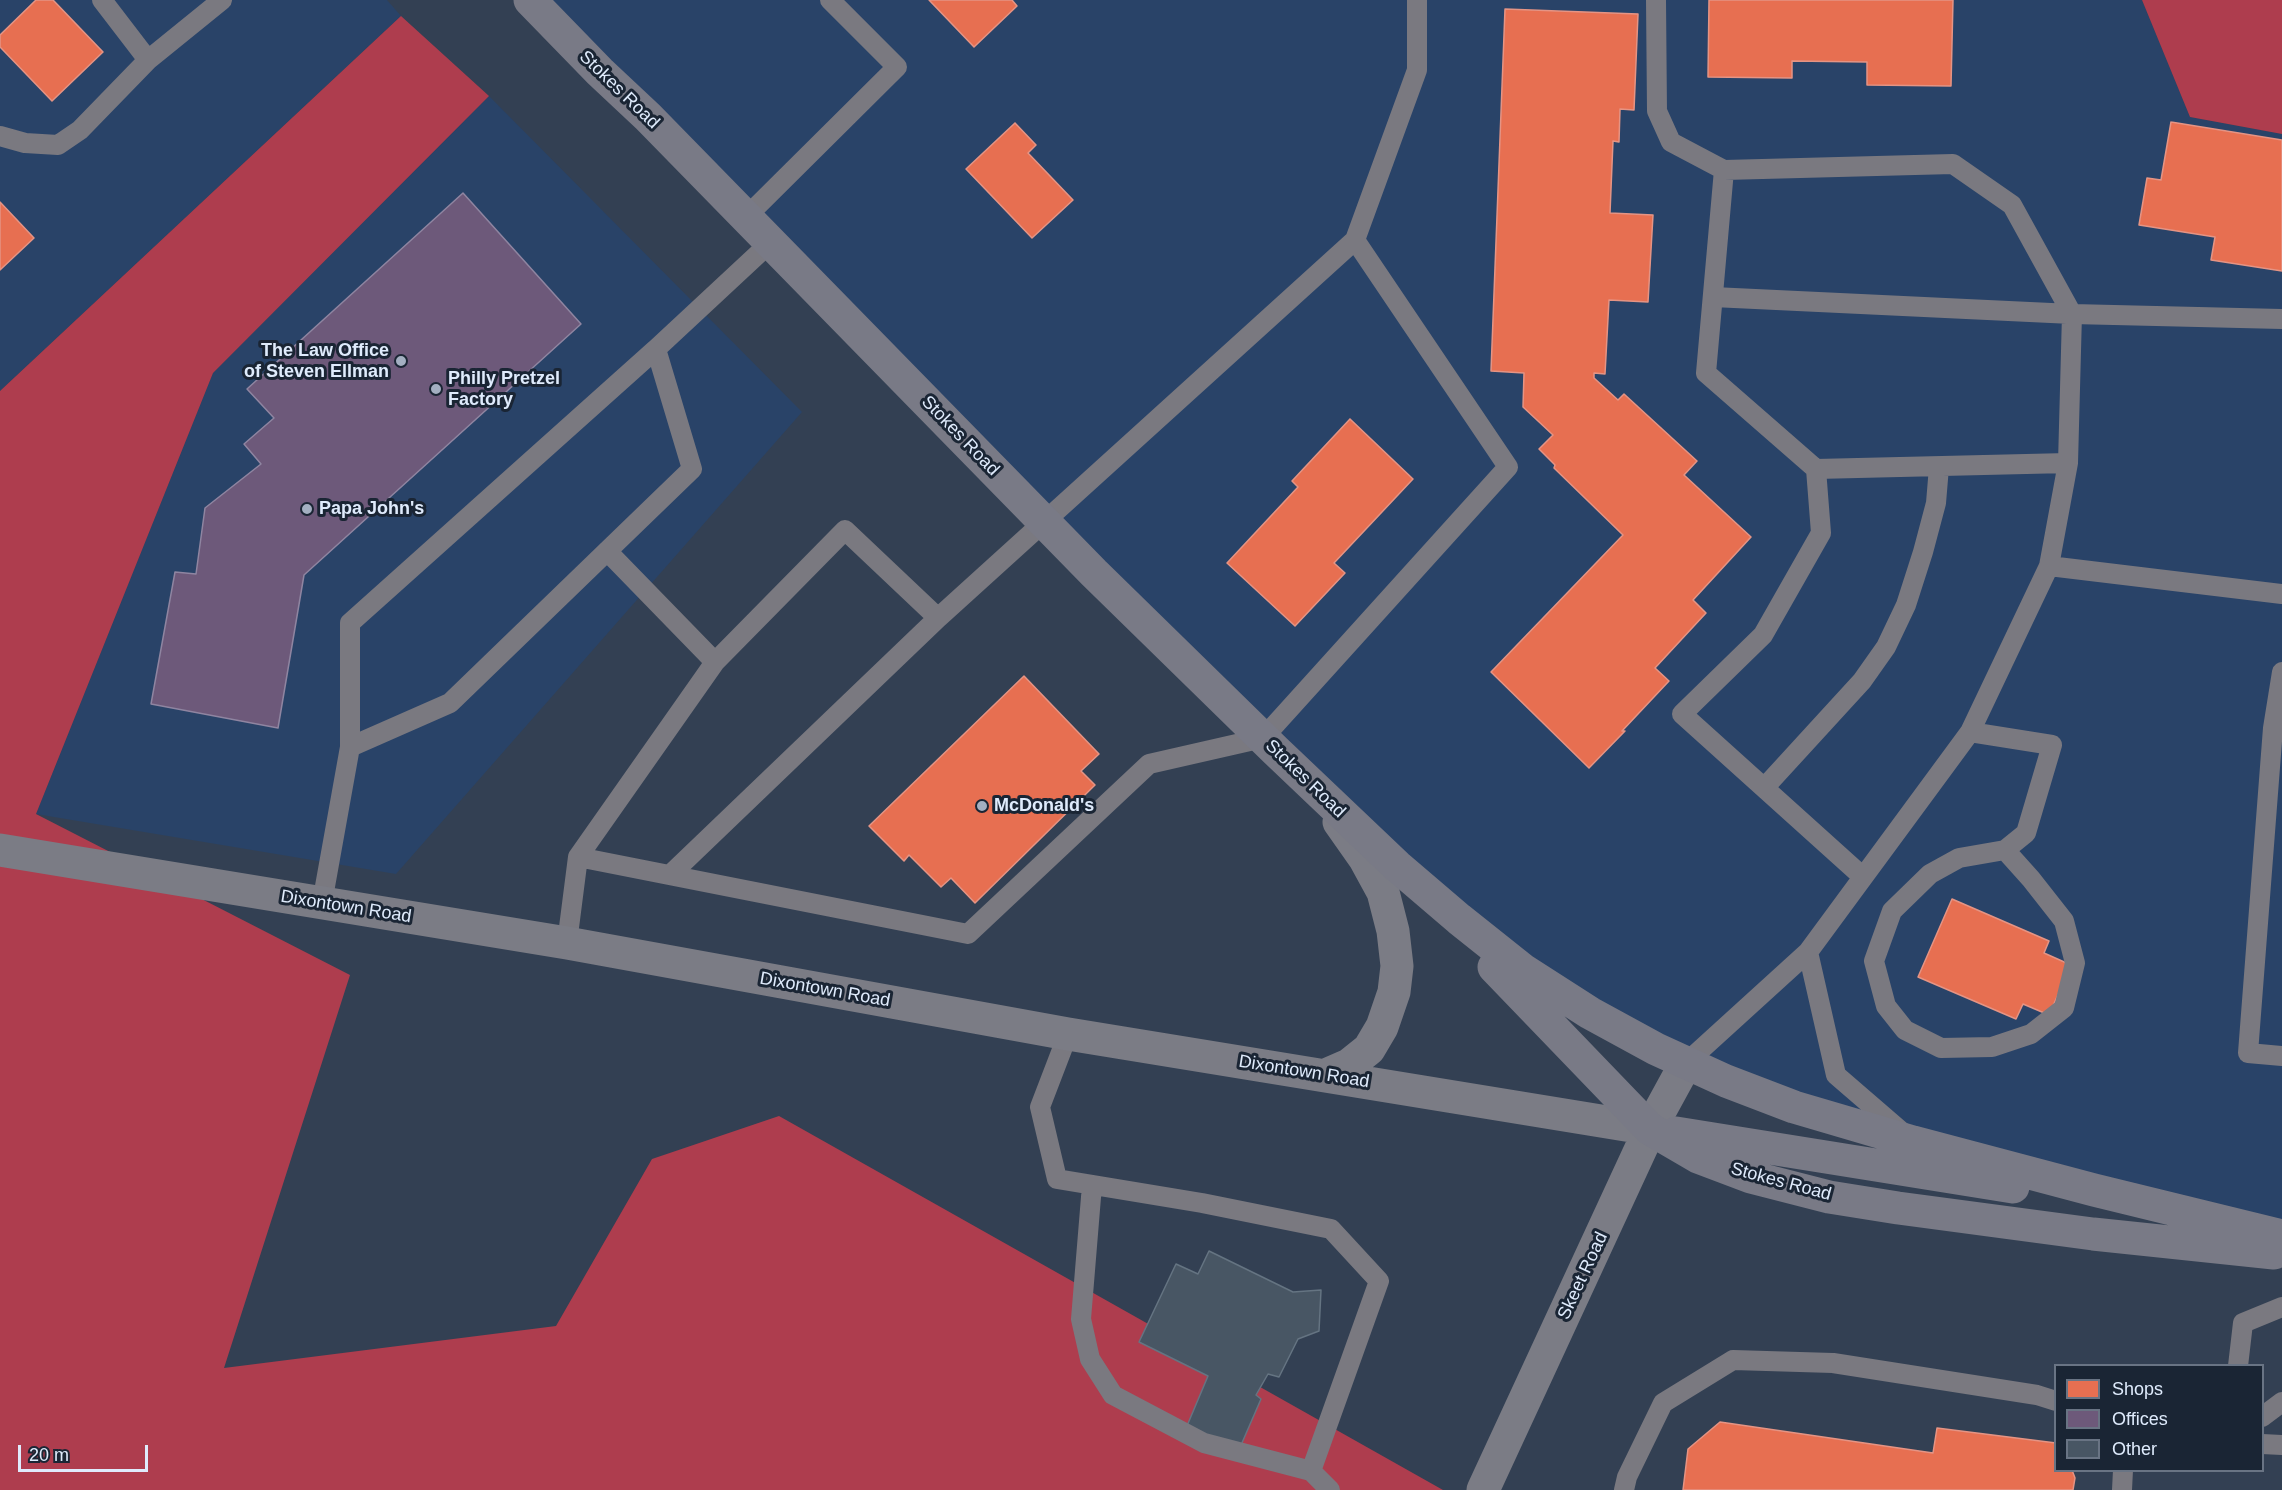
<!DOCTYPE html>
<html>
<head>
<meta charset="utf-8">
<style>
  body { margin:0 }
  #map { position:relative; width:2282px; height:1490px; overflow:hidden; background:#334053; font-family:Arial,sans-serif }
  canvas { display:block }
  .legend { position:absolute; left:2054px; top:1364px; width:210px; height:108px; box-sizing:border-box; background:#1a2534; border:2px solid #697484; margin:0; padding:8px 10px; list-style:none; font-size:18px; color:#dfebfc }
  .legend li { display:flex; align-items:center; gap:12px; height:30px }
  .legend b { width:30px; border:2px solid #697484 }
  .scale { position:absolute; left:18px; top:1445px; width:130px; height:27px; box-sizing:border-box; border:3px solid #dfebfc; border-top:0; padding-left:8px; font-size:18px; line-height:21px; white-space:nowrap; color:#dfebfc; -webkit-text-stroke:4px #1a2534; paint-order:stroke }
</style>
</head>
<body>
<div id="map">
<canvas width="2282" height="1490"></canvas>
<ul class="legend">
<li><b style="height:16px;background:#e76f51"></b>Shops</li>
<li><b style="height:16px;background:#6d597a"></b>Offices</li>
<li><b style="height:16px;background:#485664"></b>Other</li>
</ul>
<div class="scale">20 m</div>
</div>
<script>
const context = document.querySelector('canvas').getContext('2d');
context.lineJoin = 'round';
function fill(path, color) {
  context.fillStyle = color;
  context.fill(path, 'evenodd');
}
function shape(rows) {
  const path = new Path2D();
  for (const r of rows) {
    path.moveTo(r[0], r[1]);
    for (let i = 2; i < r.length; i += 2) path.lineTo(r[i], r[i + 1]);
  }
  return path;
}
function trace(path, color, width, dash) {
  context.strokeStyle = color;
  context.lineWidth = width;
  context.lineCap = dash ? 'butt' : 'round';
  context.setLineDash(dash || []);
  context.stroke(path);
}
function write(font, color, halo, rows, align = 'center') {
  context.font = font + ' Arial,sans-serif';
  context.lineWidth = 6;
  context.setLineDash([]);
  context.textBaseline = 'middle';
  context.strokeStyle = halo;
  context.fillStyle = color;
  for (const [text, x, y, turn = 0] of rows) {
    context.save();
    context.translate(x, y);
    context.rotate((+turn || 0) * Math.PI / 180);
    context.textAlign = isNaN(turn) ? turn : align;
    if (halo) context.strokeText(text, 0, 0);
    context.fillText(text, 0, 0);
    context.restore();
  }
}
fill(shape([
  [0,0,387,0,401,16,0,391],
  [530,0,2142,0,2190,117,2282,134,2282,1236,1854,1126,1523,970],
  [489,96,802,412,396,874,36,814,213,373]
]), '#294368');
fill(shape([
  [2142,0,2282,0,2282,134,2190,117],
  [401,16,489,96,213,373,36,814,350,975,224,1368,556,1326,652,1159,779,1116,1443,1490,0,1490,0,391]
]), '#ae3d4e');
const shops = shape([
  [36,0,53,0,103,52,52,101,0,47,0,35,36,0],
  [929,0,1012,0,1017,6,974,47,929,0],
  [1709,0,1953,0,1951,86,1867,85,1867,62,1792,61,1792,78,1708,77,1709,0],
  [1505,9,1638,14,1634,110,1620,109,1619,142,1613,141,1610,213,1653,215,1648,302,1609,300,1605,374,1594,373,1594,378,1618,400,1624,394,1697,461,1684,475,1751,537,1693,600,1706,613,1655,668,1669,681,1622,731,1625,731,1589,768,1491,672,1623,535,1554,468,1555,465,1539,449,1553,435,1523,407,1524,373,1491,371,1505,9],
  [2171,122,2282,140,2282,271,2211,260,2215,237,2139,225,2147,178,2161,180,2171,122],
  [1015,123,1036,145,1028,153,1073,200,1032,238,966,169,1015,123],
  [0,202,34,238,0,270,0,202],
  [1350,419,1413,479,1334,563,1345,573,1295,626,1227,563,1298,487,1292,481,1350,419],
  [1024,676,1099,754,1081,771,1095,785,975,903,951,878,941,887,909,855,904,861,869,826,1024,676],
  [1952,899,2049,941,2044,953,2071,965,2049,1015,2023,1004,2016,1019,1918,977,1952,899],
  [1720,1422,1933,1453,1937,1428,2056,1443,2056,1470,2072,1470,2075,1478,2073,1490,1683,1490,1688,1449,1720,1422]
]);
fill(shops, '#e76f51');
trace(shops, '#e59484', 1.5);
const offices = shape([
  [463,193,581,324,304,575,278,728,151,704,175,572,196,574,205,508,261,464,244,444,274,418,247,389,463,193]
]);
fill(offices, '#6d597a');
trace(offices, '#8f85a1', 1.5);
const building = shape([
  [1209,1251,1293,1292,1321,1290,1319,1331,1298,1339,1279,1377,1268,1374,1256,1395,1261,1399,1238,1452,1184,1433,1208,1376,1139,1342,1176,1264,1198,1274,1209,1251]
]);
fill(building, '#485664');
trace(building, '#657482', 1.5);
trace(shape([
  [102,0,148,60,222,0],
  [1656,0,1657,111,1671,142,1724,170,1953,164,2012,205,2072,314],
  [0,136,25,143,58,145,80,130,148,60],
  [1724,170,1706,373,1816,469,1821,533,1763,635,1682,714,1863,877],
  [746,217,897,67,830,0],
  [1713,297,2072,314],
  [1816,469,2068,463],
  [607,551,715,662,845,530,938,618],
  [2049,566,2282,594],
  [2282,672,2273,728,2248,1053,2282,1056],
  [1970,732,2052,745,2026,833,2005,850,1959,858,1930,874,1892,911,1874,961,1886,1006,1905,1030,1941,1048,1992,1047,2031,1034,2064,1008,2075,963,2064,921,2031,879,2005,850],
  [350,747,350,623,656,349],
  [1764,788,1862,681,1886,647,1906,605,1923,552,1936,503,1939,467],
  [578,857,715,662],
  [671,874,938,618,1355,240],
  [322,903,350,747,450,703,692,469,656,349,771,242],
  [567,943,578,857,968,934,1149,764,1263,738,1508,467,1355,240,1417,70,1417,0],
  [1808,952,1836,1075,1902,1132],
  [1068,1034,1040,1107,1057,1179,1202,1203,1331,1229,1379,1281,1311,1471,1330,1490],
  [1686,1063,1808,952,1970,732,2049,566,2068,463,2072,314,2282,319],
  [1092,1185,1081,1319,1090,1359,1113,1395,1204,1443,1311,1471],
  [2238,1366,2243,1323,2282,1307],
  [2262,1417,2282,1402],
  [2262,1444,2282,1445],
  [1624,1490,1627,1477,1663,1403,1733,1360,1833,1363,2037,1395,2056,1401],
  [2122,1490,2123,1470]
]), '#7a7980', 20);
trace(shape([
  [0,850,567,943,1068,1034,1650,1129],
  [1326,1075,1349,1065,1369,1049,1382,1027,1394,992,1397,966,1393,931,1383,892,1365,859,1339,822],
  [1483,1490,1650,1129,1686,1063]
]), '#7b7c85', 33);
trace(shape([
  [530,0,600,72,648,117,1094,573,1275,750,1397,866,1459,919,1523,970,1590,1013,1656,1049,1726,1081,1794,1107,1913,1142,2094,1190,2282,1236],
  [1494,967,1650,1129,1698,1157,1751,1177,1829,1197,1898,1208,2093,1234,2274,1253],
  [1676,1133,2013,1187]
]), '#797a86', 33);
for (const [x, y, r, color] of [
  [401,361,6,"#a3afc1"],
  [436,389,6,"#a3afc1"],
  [307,509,6,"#a3afc1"],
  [982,806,6,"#a3afc1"]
]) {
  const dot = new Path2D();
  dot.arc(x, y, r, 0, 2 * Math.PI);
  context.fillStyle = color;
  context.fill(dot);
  trace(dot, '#1a2534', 2);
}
write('18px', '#dfebfc', '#1a2534', [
  ["Stokes Road",619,90,44],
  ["Stokes Road",960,436,46],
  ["Stokes Road",1305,779,44],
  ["Dixontown Road",346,907,9],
  ["Dixontown Road",825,990,10],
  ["Dixontown Road",1304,1072,9],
  ["Stokes Road",1781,1182,15],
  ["Skeet Road",1583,1276,-65]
]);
write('bold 18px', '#dfebfc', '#1a2534', [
  ["The Law Office",389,351,"right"],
  ["of Steven Ellman",389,372,"right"],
  ["Philly Pretzel",448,379],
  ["Factory",448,400],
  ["Papa John's",319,509],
  ["McDonald's",994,806]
], 'left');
</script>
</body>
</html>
